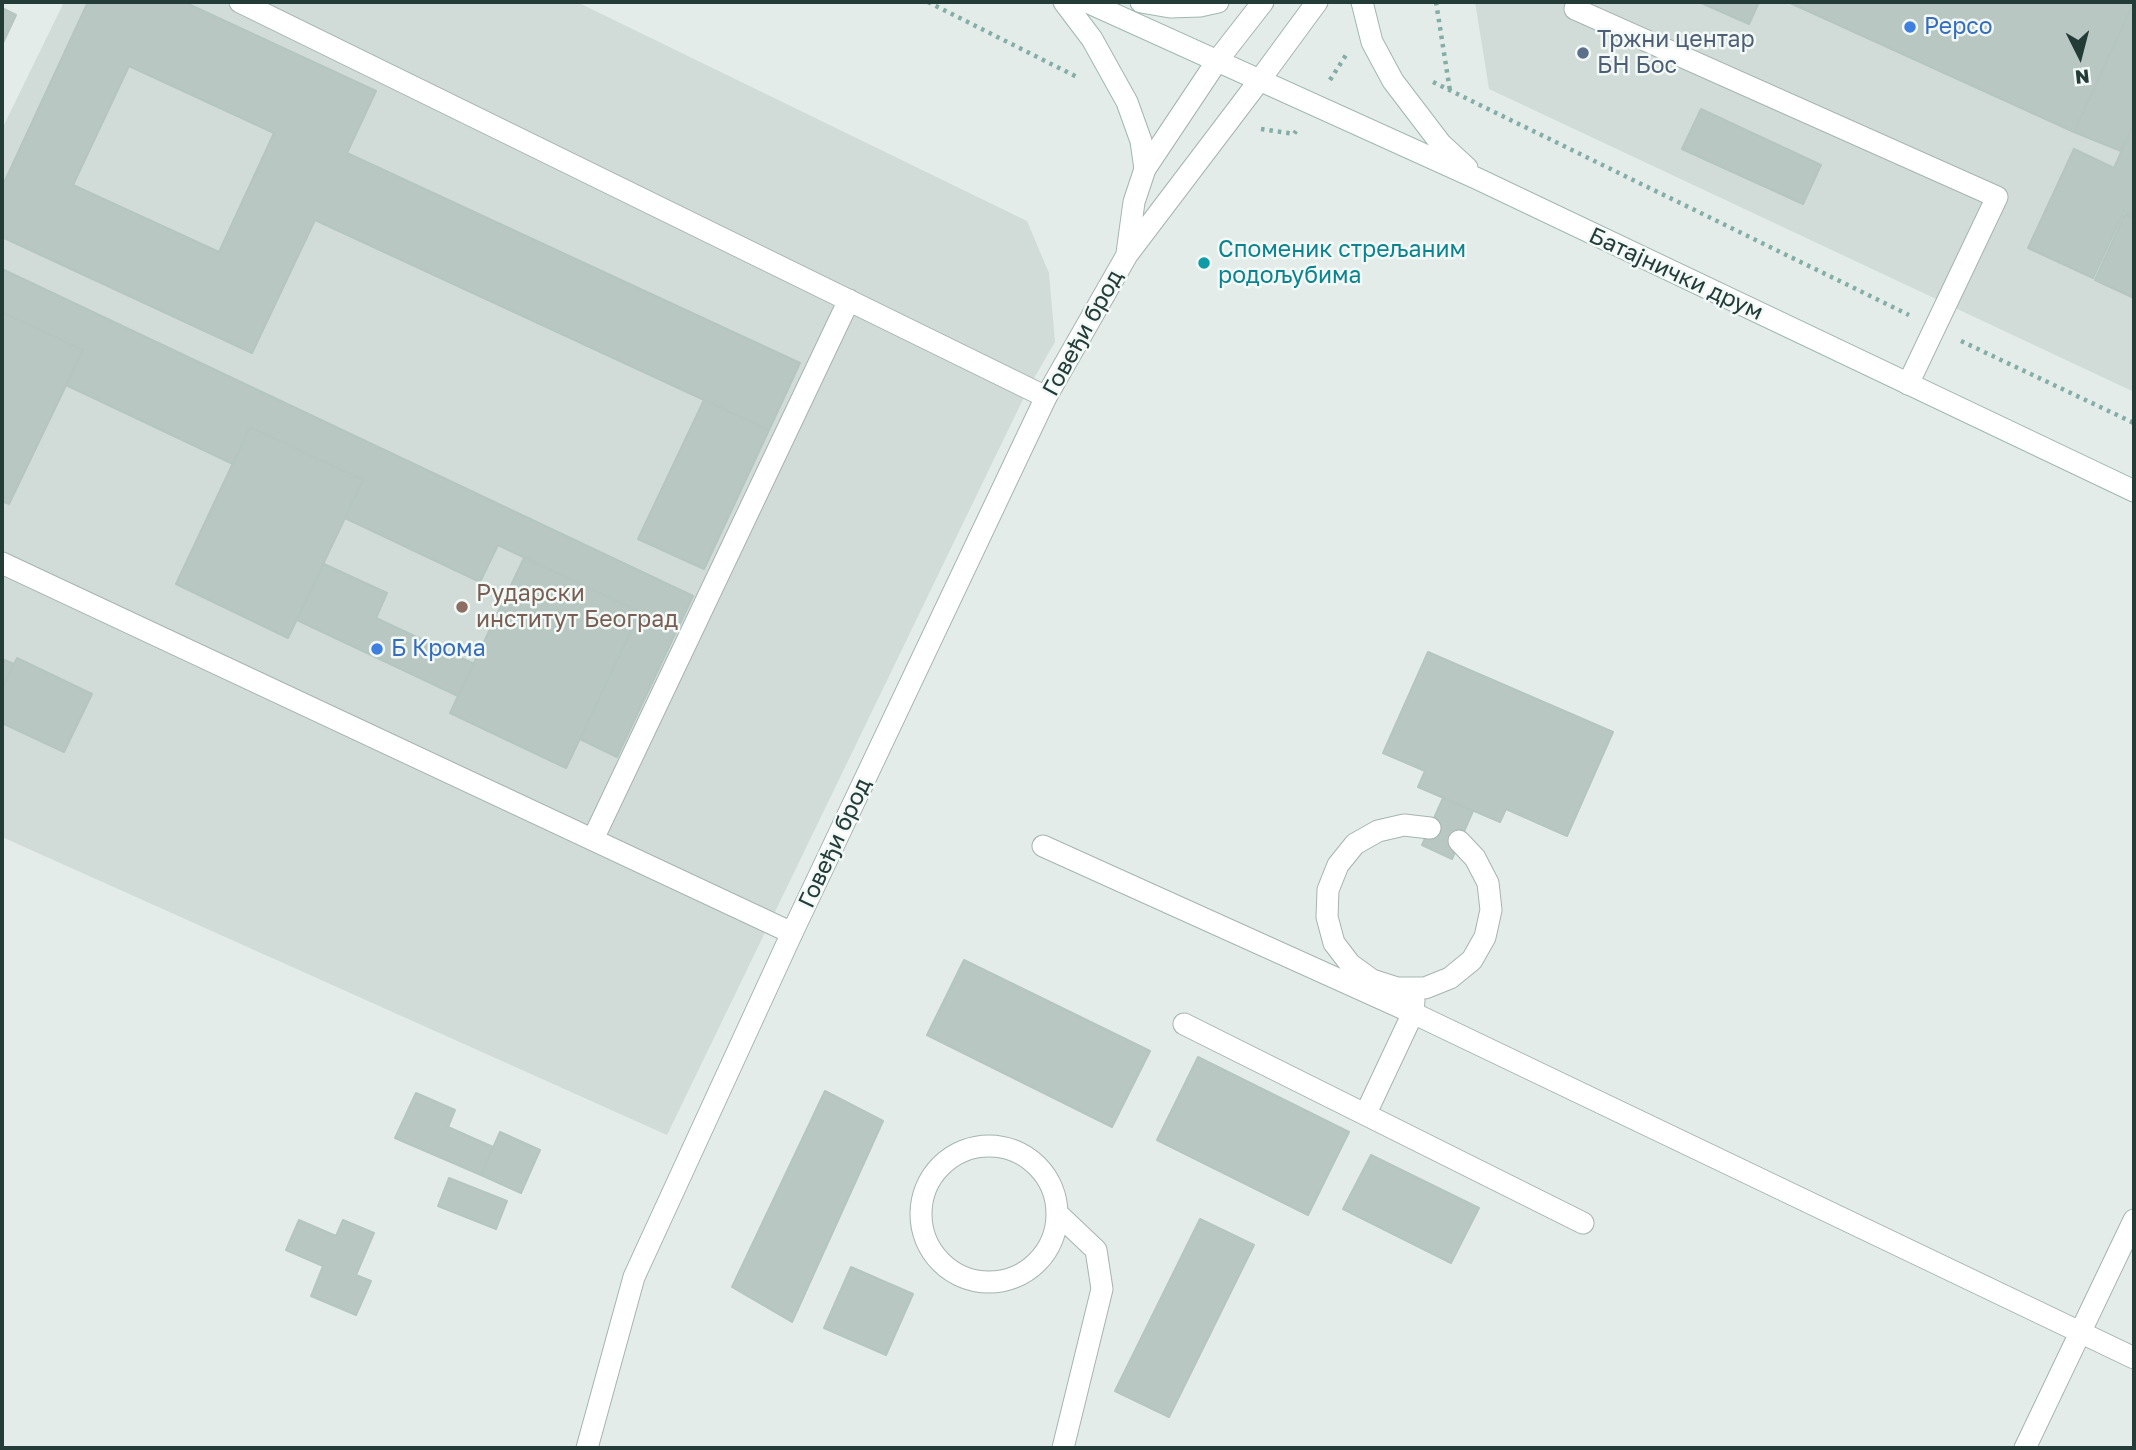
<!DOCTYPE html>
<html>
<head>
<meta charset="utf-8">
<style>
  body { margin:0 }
  #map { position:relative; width:2136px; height:1450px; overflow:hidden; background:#e3ece9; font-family:"Golos Text",sans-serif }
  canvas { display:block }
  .frame { position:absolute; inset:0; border:4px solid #233c38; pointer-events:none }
  .north { position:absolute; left:2045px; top:21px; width:70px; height:70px; -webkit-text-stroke:5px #f3f9f6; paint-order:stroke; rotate:174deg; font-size:19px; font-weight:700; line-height:28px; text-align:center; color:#233c38 }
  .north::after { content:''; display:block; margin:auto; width:24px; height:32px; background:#233c38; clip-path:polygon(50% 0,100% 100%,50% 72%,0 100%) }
</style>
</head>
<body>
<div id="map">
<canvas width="2136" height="1450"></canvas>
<div class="frame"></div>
<div class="north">N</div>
</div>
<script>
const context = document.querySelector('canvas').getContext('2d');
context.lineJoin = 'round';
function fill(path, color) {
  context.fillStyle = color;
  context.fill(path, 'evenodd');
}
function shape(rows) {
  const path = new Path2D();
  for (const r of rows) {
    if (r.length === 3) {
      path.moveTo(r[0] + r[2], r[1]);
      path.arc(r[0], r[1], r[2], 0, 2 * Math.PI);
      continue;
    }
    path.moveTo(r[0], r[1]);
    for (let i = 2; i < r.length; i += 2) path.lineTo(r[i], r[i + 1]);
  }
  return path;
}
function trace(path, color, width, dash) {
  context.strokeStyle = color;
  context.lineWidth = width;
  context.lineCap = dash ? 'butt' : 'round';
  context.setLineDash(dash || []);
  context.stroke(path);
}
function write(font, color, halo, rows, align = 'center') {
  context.font = font + ' "Golos Text",sans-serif';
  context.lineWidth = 5;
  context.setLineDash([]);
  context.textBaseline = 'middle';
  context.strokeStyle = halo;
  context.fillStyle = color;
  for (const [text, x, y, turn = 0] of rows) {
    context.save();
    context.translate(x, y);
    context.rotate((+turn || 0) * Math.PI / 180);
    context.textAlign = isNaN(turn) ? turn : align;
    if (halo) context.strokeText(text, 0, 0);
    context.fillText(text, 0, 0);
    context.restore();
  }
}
fill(shape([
  [64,2,577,2,1027,221,1049,273,1055,342,1029,387,667,1135,2,837,2,129],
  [1475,2,2134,2,2134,392,1489,89]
]), '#d1dcd8');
const building = shape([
  [88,2,184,2,376,91,347,153,800,363,769,430,315,220,252,353,2,237,2,187,88,2],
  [129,66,274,133,219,252,73,185,129,66],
  [1699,2,1759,2,1749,24,1699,2],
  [1788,2,2134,2,2074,132,1788,2],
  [2134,2,2134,123,2121,151,2074,132,2134,2],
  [2,8,16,15,2,45,2,8],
  [1701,109,1821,165,1803,204,1682,149,1701,109],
  [2134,123,2134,216,2124,211,2093,278,2028,248,2074,149,2114,168,2134,123],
  [2125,214,2134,218,2134,298,2095,280,2125,214],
  [2,269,693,596,617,757,580,739,640,612,498,545,480,582,345,518,363,480,250,427,233,464,66,385,83,350,2,312,2,269],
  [2,312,83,350,9,504,2,501,2,312],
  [704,400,769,430,704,569,638,539,704,400],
  [250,427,363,480,288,638,176,584,250,427],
  [524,558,640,612,566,768,450,713,524,558],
  [324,564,387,593,376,618,474,664,458,696,297,620,324,564],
  [1428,652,1613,732,1567,836,1506,809,1500,822,1418,787,1425,771,1383,753,1428,652],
  [17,658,92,694,64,752,2,723,2,690,17,658],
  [2,659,14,664,2,690,2,659],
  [1443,798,1473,811,1452,859,1422,845,1443,798],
  [964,960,1150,1051,1112,1127,927,1035,964,960],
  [1198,1057,1349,1132,1308,1215,1157,1140,1198,1057],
  [825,1091,883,1121,792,1322,732,1287,825,1091],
  [416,1093,455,1110,448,1127,493,1147,481,1175,395,1138,416,1093],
  [500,1132,540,1150,521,1193,481,1175,500,1132],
  [1371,1155,1479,1208,1451,1263,1343,1209,1371,1155],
  [449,1178,507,1201,496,1229,438,1206,449,1178],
  [1200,1219,1254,1245,1169,1417,1115,1391,1200,1219],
  [299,1220,336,1236,343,1220,374,1233,356,1275,371,1281,356,1315,311,1296,323,1266,286,1250,299,1220],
  [851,1267,913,1294,886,1355,824,1328,851,1267]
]);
fill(building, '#b8c7c2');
trace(building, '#b5c5c0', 2);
const service = shape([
  [240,2,1046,397],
  [1578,2,1575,9,1997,197,1908,384],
  [2,563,792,933],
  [1430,828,1404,825,1378,831,1355,844,1338,865,1328,890,1327,917,1334,943,1350,964,1372,980,1397,988,1425,988,1450,978,1472,960,1485,937,1491,910,1488,883,1475,858,1459,841],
  [593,839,849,300],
  [1043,846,1413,1013,2134,1358],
  [1184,1024,1583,1223],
  [1366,1113,1413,1013,1414,1000],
  [989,1214,68],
  [1058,1214,1096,1250,1102,1289,1063,1448],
  [2025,1448,2134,1220]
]);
const minor = shape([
  [1127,253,1134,202,1145,169,1217,61],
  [587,1448,634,1277,792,933,1046,397,1127,255,1259,81]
]);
const tertiary = shape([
  [1217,61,1263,2],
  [1259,81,1317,2]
]);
const secondary = shape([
  [1064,2,1092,39,1127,102,1141,141,1145,169],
  [1087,2,1478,179,2134,491],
  [1141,2,1170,7,1200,6,1218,2],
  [1362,2,1372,42,1393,81,1441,144,1467,168]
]);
trace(service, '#a6b4b0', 23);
trace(minor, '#a6b4b0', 23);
trace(tertiary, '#a6b4b0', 23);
trace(secondary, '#a1b7b1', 23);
trace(shape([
  [928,2,1077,77],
  [1436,2,1450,91],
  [1330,80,1346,55],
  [1433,82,1909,315],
  [1261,129,1294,134,1296,131],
  [1961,341,2134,423]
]), '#84aea5', 4.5, [3.5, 5]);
trace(service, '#fff', 21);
trace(minor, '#fff', 21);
trace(tertiary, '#fff', 21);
trace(secondary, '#fff', 21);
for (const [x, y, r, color] of [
  [1910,27,7,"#3f7fe0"],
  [1583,53,7,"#5c6f8a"],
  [1204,263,7,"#0f9aa8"],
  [462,607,7,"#8d6e63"],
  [377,649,7,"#3f7fe0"]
]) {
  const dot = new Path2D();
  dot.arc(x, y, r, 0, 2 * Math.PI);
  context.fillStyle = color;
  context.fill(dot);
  trace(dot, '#f3f9f6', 2.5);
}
write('23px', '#366cbe', '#f3f9f6', [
  ["Pepco",1924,27],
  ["Б Крома",391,649]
], 'left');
write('23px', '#4e5e75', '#f3f9f6', [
  ["Тржни центар",1597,40],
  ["БН Бос",1597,66]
], 'left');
write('23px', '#0d838f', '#f3f9f6', [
  ["Споменик стрељаним",1218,250],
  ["родољубима",1218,276]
], 'left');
write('23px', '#233c38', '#f3f9f6', [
  ["Батајнички друм",1676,274,25],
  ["Говеђи брод",1083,333,-61],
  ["Говеђи брод",835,843,-65]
]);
write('23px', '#785e54', '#f3f9f6', [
  ["Рударски",476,594],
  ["институт Београд",476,620]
], 'left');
</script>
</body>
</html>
